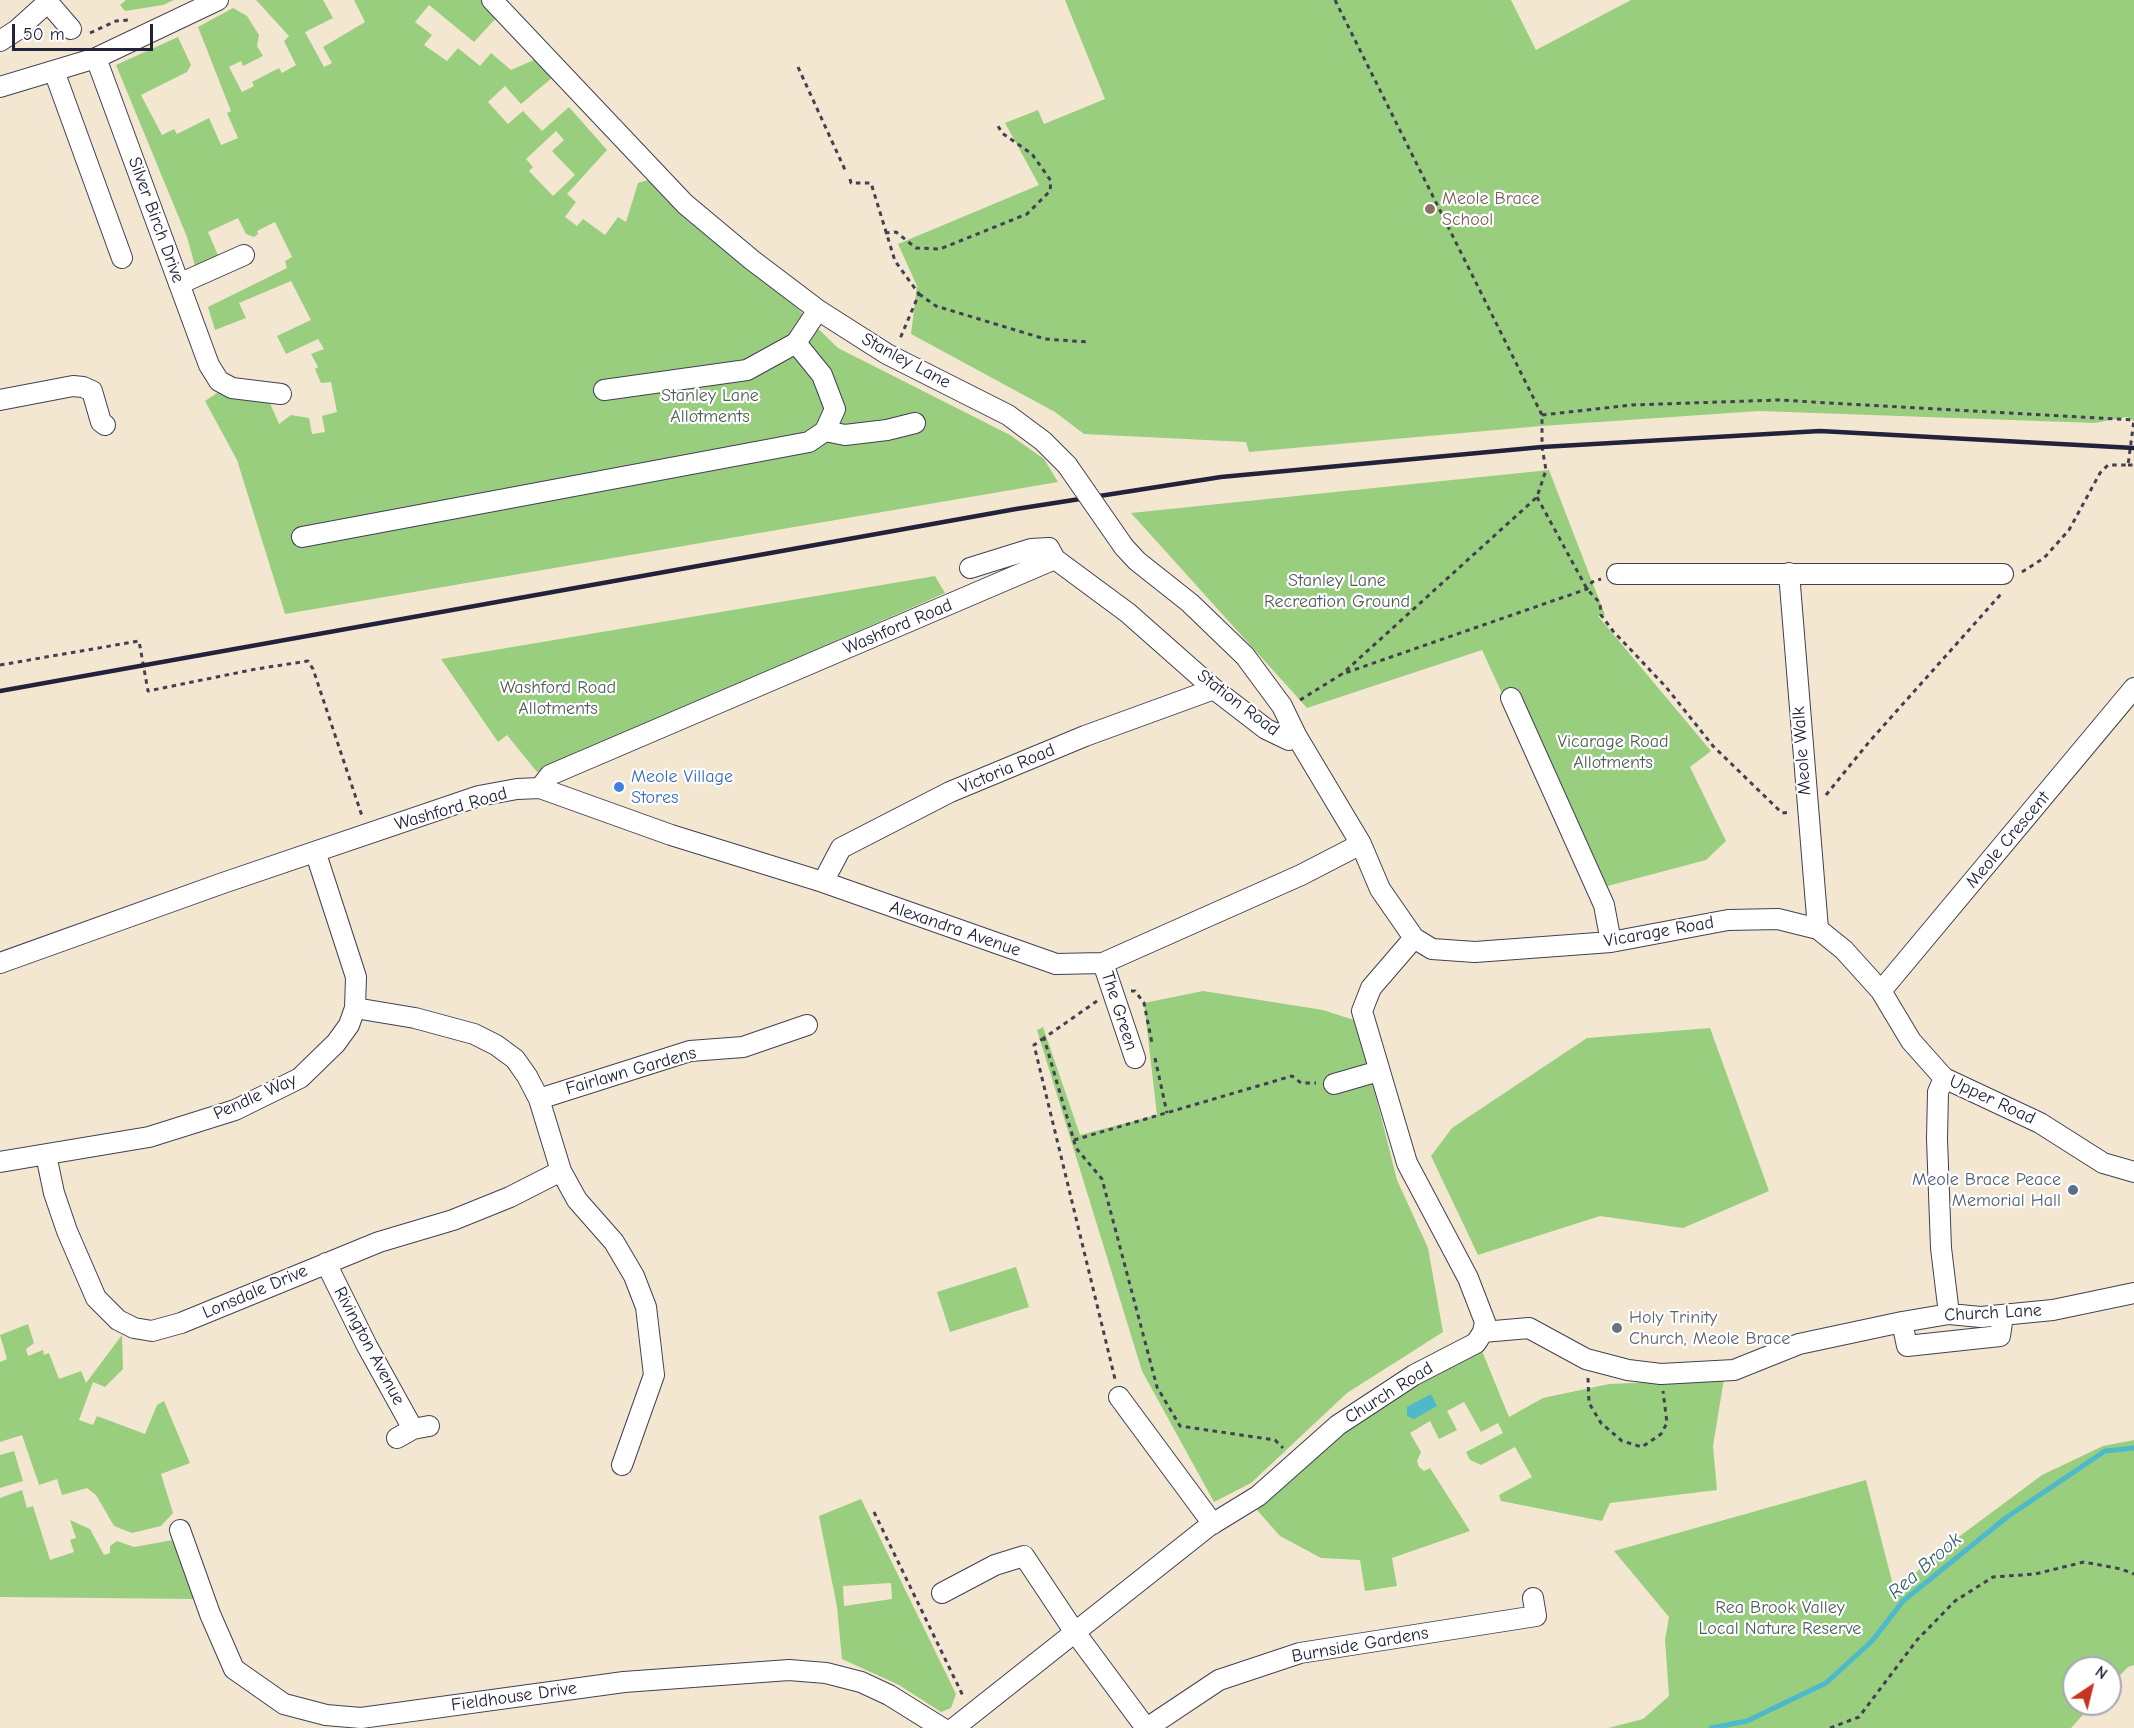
<!DOCTYPE html>
<html>
<head>
<meta charset="utf-8">
<style>
  body { margin:0 }
  #map { position:relative; width:2134px; height:1728px; overflow:hidden; background:#f4e7d1; font-family:"Comic Neue",sans-serif }
  canvas { display:block }
  .north { position:absolute; left:2062px; top:1656px; width:60px; height:60px; box-sizing:border-box; background:#fff; border:2px solid #a7a7b1; border-radius:50%; rotate:35deg; font-size:16px; font-weight:700; line-height:24px; text-align:center; color:#22223b }
  .north::after { content:''; display:block; margin:auto; width:21px; height:27px; background:#c8321e; clip-path:polygon(50% 0,100% 100%,50% 72%,0 100%) }
  .scale { position:absolute; left:12px; top:24px; width:141px; height:27px; box-sizing:border-box; border:3px solid #22223b; border-top:0; padding-left:8px; font-size:18px; line-height:21px; white-space:nowrap; color:#22223b; -webkit-text-stroke:4px #fff; paint-order:stroke }
</style>
</head>
<body>
<div id="map">
<canvas width="2134" height="1728"></canvas>
<div class="north">N</div>
<div class="scale">50 m</div>
</div>
<script>
const context = document.querySelector('canvas').getContext('2d');
context.lineJoin = 'round';
function fill(path, color) {
  context.fillStyle = color;
  context.fill(path, 'evenodd');
}
function shape(rows) {
  const path = new Path2D();
  for (const r of rows) {
    path.moveTo(r[0], r[1]);
    for (let i = 2; i < r.length; i += 2) path.lineTo(r[i], r[i + 1]);
  }
  return path;
}
function trace(path, color, width, dash) {
  context.strokeStyle = color;
  context.lineWidth = width;
  context.lineCap = dash ? 'butt' : 'round';
  context.setLineDash(dash || []);
  context.stroke(path);
}
function write(font, color, halo, rows, align = 'center') {
  context.font = font + ' "Comic Neue",sans-serif';
  context.lineWidth = 4.5;
  context.setLineDash([]);
  context.textBaseline = 'middle';
  context.strokeStyle = halo;
  context.fillStyle = color;
  for (const [text, x, y, turn = 0] of rows) {
    context.save();
    context.translate(x, y);
    context.rotate((+turn || 0) * Math.PI / 180);
    context.textAlign = isNaN(turn) ? turn : align;
    if (halo) context.strokeText(text, 0, 0);
    context.fillText(text, 0, 0);
    context.restore();
  }
}
fill(shape([
  [126,0,174,0,163,5,125,11,120,5],
  [256,0,323,0,333,18,305,32,324,67,332,63,323,47,365,22,354,0,481,0,497,17,474,42,429,5,415,22,432,35,424,45,447,61,458,48,480,66,491,53,511,70,536,59,553,77,521,104,505,86,488,102,508,124,523,111,542,131,569,107,607,150,567,194,576,202,565,217,577,226,583,219,605,235,618,217,626,222,638,183,651,179,699,228,796,307,838,348,1010,435,1044,459,1058,482,285,614,237,460,205,401,220,391,257,396,270,403,279,424,291,415,309,418,312,434,325,432,322,416,337,412,331,382,321,383,315,369,318,367,311,354,324,349,318,339,286,354,277,336,311,320,291,281,239,303,246,318,215,330,208,307,287,268,285,261,292,257,275,222,257,231,258,234,254,237,246,234,238,218,208,232,221,262,197,273,187,237,116,65,178,37,191,65,187,72,141,95,162,135,174,129,177,134,209,118,221,145,238,138,227,113,231,111,198,27,233,8,247,16,259,35,257,46,263,56,243,66,241,61,229,67,242,92,254,86,252,82,279,68,282,73,296,65,284,41,289,36],
  [556,131,564,140,552,151,575,175,553,196,529,171,533,167,526,159],
  [1065,0,1511,0,1536,50,1631,0,2134,0,2134,421,2127,417,2095,423,1759,411,1541,426,1249,452,1246,442,1084,434,1055,412,911,334,917,286,898,244,1039,185,1005,123,1038,110,1044,124,1105,99],
  [1549,470,1605,615,1598,616,1711,751,1690,767,1726,841,1706,860,1604,887,1600,906,1482,650,1307,708,1131,513],
  [935,576,945,593,537,772,507,735,498,742,441,659],
  [1203,991,1323,1010,1357,1021,1397,1180,1428,1248,1443,1332,1347,1393,1251,1483,1214,1502,1142,1371,1037,1030,1043,1027,1080,1135,1157,1115,1144,1003],
  [1710,1028,1769,1191,1683,1228,1600,1216,1478,1255,1431,1156,1452,1128,1587,1038],
  [1016,1267,1029,1307,950,1332,937,1292],
  [28,1324,34,1343,26,1349,28,1356,43,1350,44,1355,49,1353,59,1379,81,1371,86,1383,122,1335,123,1369,105,1387,93,1382,79,1420,93,1425,97,1416,145,1434,157,1405,164,1401,190,1463,161,1474,173,1513,161,1526,132,1533,114,1526,96,1495,87,1488,62,1495,57,1479,39,1485,22,1435,0,1442,0,1362,7,1359,0,1335],
  [1482,1351,1509,1417,1543,1398,1609,1384,1724,1379,1713,1446,1717,1490,1610,1503,1602,1521,1501,1501,1499,1495,1532,1477,1515,1447,1481,1465,1470,1460,1466,1452,1503,1433,1498,1423,1481,1432,1464,1402,1447,1411,1457,1430,1439,1439,1430,1421,1410,1433,1421,1452,1417,1461,1419,1467,1424,1471,1430,1468,1470,1531,1392,1558,1397,1586,1365,1591,1360,1560,1321,1558,1280,1536,1257,1510,1348,1426,1383,1404],
  [2134,1440,2134,1665,2128,1667,2110,1686,2110,1668,2074,1668,2074,1704,2093,1704,2071,1728,1608,1728,1643,1719,1669,1696,1665,1640,1669,1617,1614,1551,1866,1480,1895,1593,1933,1556,2042,1475,2103,1446],
  [14,1451,23,1481,0,1488,0,1455],
  [22,1490,27,1508,33,1506,50,1560,74,1552,70,1540,76,1538,70,1520,90,1529,104,1555,110,1553,110,1546,117,1541,134,1547,173,1540,181,1544,195,1599,0,1597,0,1498],
  [861,1499,956,1694,951,1708,941,1712,899,1685,842,1659,837,1607,819,1516],
  [891,1583,892,1599,844,1606,843,1586]
]), '#99ce7f');
fill(shape([
  [1431,1394,1437,1406,1414,1419,1407,1416,1407,1407]
]), '#4eb9ca');
trace(shape([
  [1711,1728,1747,1721,1826,1683,1872,1641,1903,1601,2007,1517,2105,1451,2134,1448]
]), '#4eb9ca', 5);
const minor = shape([
  [46,0,71,29],
  [492,0,685,204,752,260,818,310,887,354,1008,415,1043,441,1067,465],
  [0,41,17,30,48,2],
  [96,58,209,365,219,381,232,388,281,394],
  [54,71,122,258],
  [0,87,96,58,218,0],
  [179,284,244,255],
  [604,390,747,370,796,343],
  [0,400,73,386,83,387,92,391,101,422,105,425],
  [825,431,845,435,887,430,915,423],
  [302,537,809,442,825,431,835,409,822,375,796,343,818,310],
  [1124,547,1137,561,1190,603,1245,656,1282,706,1297,737],
  [970,568,1031,549,1049,548,1055,559,1128,613,1214,689,1266,729,1289,740,1297,737,1361,844,1380,889,1414,938,1432,949,1475,952,1611,942,1728,920,1778,919,1818,929,1844,950,1881,991,1911,1041,1944,1078,2040,1123,2103,1163,2134,1172],
  [1789,573,1818,929],
  [1617,574,2003,574],
  [1511,698,1604,905,1611,942],
  [540,788,550,775,1055,559],
  [823,882,841,848,950,792,1085,736,1214,689],
  [0,963,223,883,479,796,517,789,540,788,671,835,823,882,1056,964,1103,963,1301,875,1361,844],
  [1103,963,1135,1058],
  [1881,991,2134,688],
  [355,1008,415,1018,474,1034,496,1045,515,1059,527,1076,539,1099,561,1171,577,1200,614,1242,634,1276,646,1307,654,1375,622,1465],
  [1944,1078,1938,1092,1937,1139,1941,1248,1949,1314],
  [1334,1084,1379,1071],
  [539,1099,690,1051,743,1047,807,1025],
  [46,1155,54,1193,67,1231,96,1298,118,1320,134,1328,152,1331,181,1323,379,1242,453,1220,510,1197,561,1171],
  [0,1162,149,1137,235,1110,300,1078,336,1043,349,1025,355,1008,356,977,316,854],
  [326,1263,367,1346,413,1429,429,1426],
  [1902,1322,1907,1346,2000,1336,2003,1315],
  [1483,1332,1529,1328,1586,1359,1628,1370,1661,1374,1734,1370,1799,1344,1902,1322,1949,1314,1981,1317,2053,1310,2134,1293],
  [1119,1397,1213,1524],
  [397,1438,413,1429],
  [180,1530,210,1614,234,1669,284,1704,326,1715,361,1718,624,1682,789,1670,826,1673,861,1682,889,1695,942,1728],
  [942,1593,995,1565,1024,1556,1074,1631,1146,1728],
  [954,1728,1209,1526,1258,1496,1338,1425,1414,1375,1476,1343,1483,1332,1485,1322,1468,1278,1407,1163,1362,1011,1371,988,1414,938],
  [1147,1728,1219,1680,1300,1653,1536,1616,1533,1598]
]);
trace(minor, '#424052', 22);
trace(shape([
  [1335,0,1542,415,1542,447,1546,470,1537,497,1342,674],
  [90,33,116,21,129,20],
  [798,67,846,172],
  [850,179,851,183,871,183,895,261,919,294,899,341],
  [885,233,896,232,916,248,940,249,1027,214,1050,191,1051,181,1032,154,1002,133,998,126],
  [919,294,936,306,1045,339,1088,342],
  [1542,415,1632,405,1778,400,2133,420],
  [2128,465,2134,465],
  [1537,497,1587,589,1600,603,1601,615,1613,631,1666,687,1713,746,1782,813,1790,812],
  [2022,572,2044,558,2069,530,2100,473,2108,465,2128,465,2134,420],
  [0,665,139,641,148,691,256,669,308,661,313,669,362,816],
  [1300,700,1342,674,1587,589,1592,582,1601,579],
  [1826,795,1869,742,2001,594],
  [1131,991,1135,991,1144,1003,1152,1043],
  [1097,1001,1044,1038,1076,1148,1102,1179,1157,1387,1180,1426,1275,1440,1283,1448],
  [1044,1038,1034,1045,1115,1379],
  [1155,1058,1167,1113],
  [1074,1140,1292,1076,1301,1083,1316,1083],
  [1588,1378,1589,1403,1601,1423,1622,1441,1642,1447,1661,1434,1667,1423,1663,1391],
  [874,1512,964,1698],
  [1830,1728,1859,1717,1917,1640,1955,1601,1993,1577,2035,1574,2084,1562,2121,1569,2134,1574]
]), '#424052', 3, [4.5, 4.5]);
trace(minor, '#fff', 20);
trace(shape([
  [0,691,1016,509,1221,477,1542,447,1820,431,2134,448]
]), '#22223b', 4.5);
const minorBridge = shape([
  [1067,465,1124,547]
]);
trace(minorBridge, '#424052', 22, []);
trace(minorBridge, '#fff', 20);
for (const [x, y, r, color] of [
  [1430,209,6,"#8d6e63"],
  [619,787,6,"#3f7fe0"],
  [2073,1190,6,"#5c6f8a"],
  [1617,1328,6,"#6b7280"]
]) {
  const dot = new Path2D();
  dot.arc(x, y, r, 0, 2 * Math.PI);
  context.fillStyle = color;
  context.fill(dot);
  trace(dot, '#fff', 2);
}
write('18px', '#785e54', '#fff', [
  ["Meole Brace",1442,199],
  ["School",1442,220]
], 'left');
write('18px', '#22223b', '#fff', [
  ["Silver Birch Drive",156,220,70],
  ["Stanley Lane",906,361,28],
  ["Washford Road",898,627,-23],
  ["Station Road",1238,703,37],
  ["Meole Walk",1802,751,-94],
  ["Victoria Road",1007,769,-23],
  ["Washford Road",451,809,-16],
  ["Meole Crescent",2008,840,-50],
  ["Alexandra Avenue",955,929,19],
  ["Vicarage Road",1659,932,-10],
  ["The Green",1119,1011,72],
  ["Fairlawn Gardens",631,1071,-16],
  ["Pendle Way",255,1097,-24],
  ["Upper Road",1992,1100,25],
  ["Lonsdale Drive",255,1292,-23],
  ["Church Lane",1993,1313,-3],
  ["Rivington Avenue",369,1346,62],
  ["Church Road",1389,1393,-32],
  ["Burnside Gardens",1360,1645,-10],
  ["Fieldhouse Drive",514,1697,-8]
]);
write('18px', '#4c5e53', '#fff', [
  ["Stanley Lane",710,396],
  ["Allotments",710,417],
  ["Stanley Lane",1337,581],
  ["Recreation Ground",1337,602],
  ["Washford Road",558,688],
  ["Allotments",558,709],
  ["Vicarage Road",1613,742],
  ["Allotments",1613,763],
  ["Rea Brook Valley",1780,1608],
  ["Local Nature Reserve",1780,1629]
]);
write('18px', '#366cbe', '#fff', [
  ["Meole Village",631,777],
  ["Stores",631,798]
], 'left');
write('18px', '#4e5e75', '#fff', [
  ["Meole Brace Peace",2061,1180],
  ["Memorial Hall",2061,1201]
], 'right');
write('18px', '#5b616d', '#fff', [
  ["Holy Trinity",1629,1318],
  ["Church, Meole Brace",1629,1339]
], 'left');
write('italic 20px', '#345e74', '#fff', [
  ["Rea Brook",1925,1566,-41]
]);
</script>
</body>
</html>
